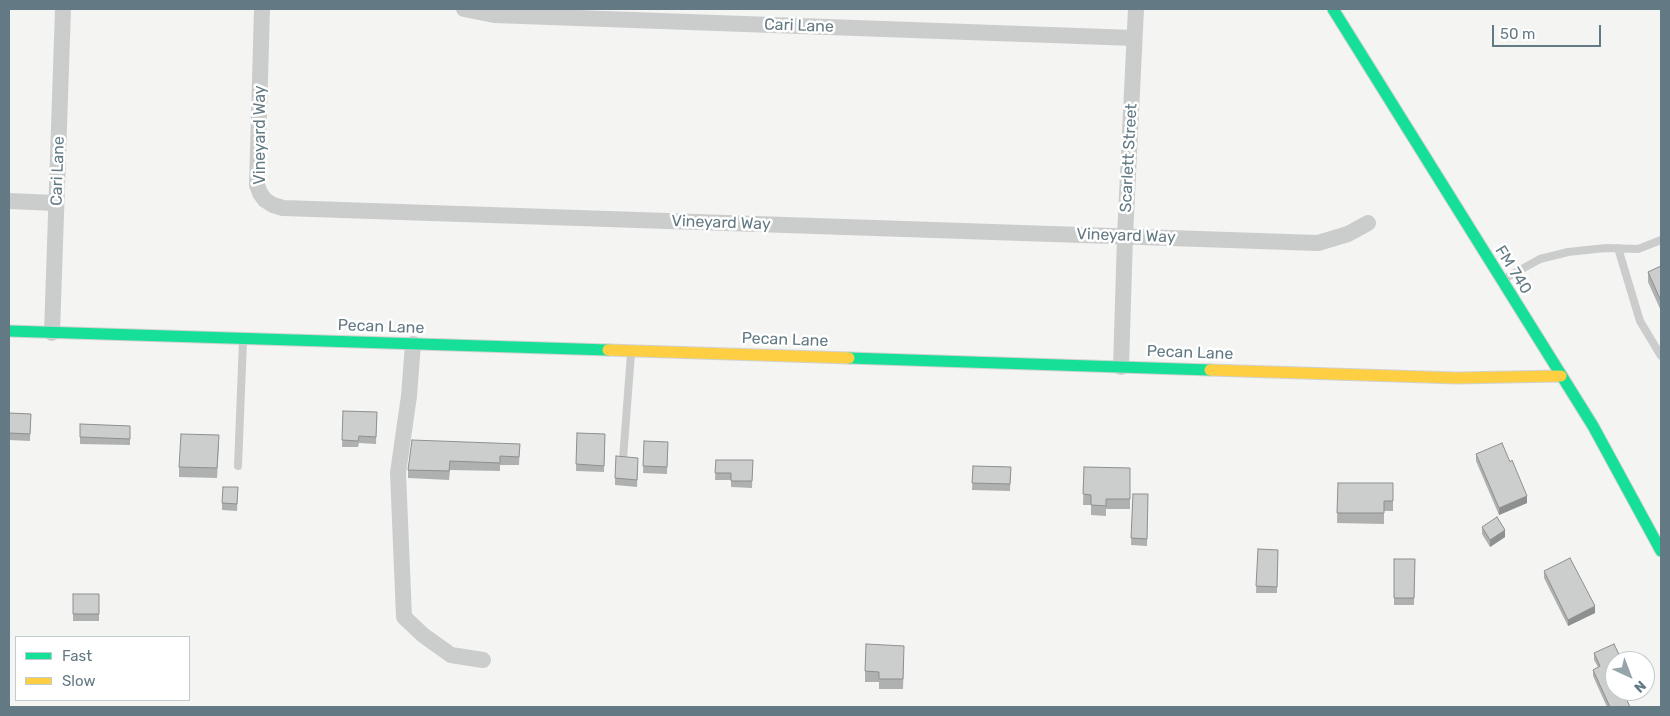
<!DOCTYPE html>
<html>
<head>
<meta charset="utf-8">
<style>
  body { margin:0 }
  #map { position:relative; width:1670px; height:716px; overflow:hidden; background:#f4f4f2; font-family:Rubik,sans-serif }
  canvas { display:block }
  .frame { position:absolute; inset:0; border:10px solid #637a84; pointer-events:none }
  .legend { position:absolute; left:15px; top:636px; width:175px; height:65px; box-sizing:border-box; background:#fff; border:1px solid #c1cace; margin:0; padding:6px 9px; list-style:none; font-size:15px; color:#637a84 }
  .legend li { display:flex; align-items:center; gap:10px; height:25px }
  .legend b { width:25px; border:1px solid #c1cace }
  .north { position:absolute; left:1605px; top:651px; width:50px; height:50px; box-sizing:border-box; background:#fff; border:1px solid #c1cace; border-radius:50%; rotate:137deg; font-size:14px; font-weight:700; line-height:20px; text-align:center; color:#637a84 }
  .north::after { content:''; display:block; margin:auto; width:18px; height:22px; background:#96a5aa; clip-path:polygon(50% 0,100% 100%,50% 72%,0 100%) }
  .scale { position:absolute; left:1492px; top:25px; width:109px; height:22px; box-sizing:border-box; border:2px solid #637a84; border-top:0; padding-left:6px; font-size:15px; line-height:18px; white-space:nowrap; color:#637a84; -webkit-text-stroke:4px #fff; paint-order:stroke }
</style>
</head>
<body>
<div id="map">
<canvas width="1670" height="716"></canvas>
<div class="frame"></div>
<ul class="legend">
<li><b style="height:6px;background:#16e098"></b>Fast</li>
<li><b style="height:6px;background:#ffcf43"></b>Slow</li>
</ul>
<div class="north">N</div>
<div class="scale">50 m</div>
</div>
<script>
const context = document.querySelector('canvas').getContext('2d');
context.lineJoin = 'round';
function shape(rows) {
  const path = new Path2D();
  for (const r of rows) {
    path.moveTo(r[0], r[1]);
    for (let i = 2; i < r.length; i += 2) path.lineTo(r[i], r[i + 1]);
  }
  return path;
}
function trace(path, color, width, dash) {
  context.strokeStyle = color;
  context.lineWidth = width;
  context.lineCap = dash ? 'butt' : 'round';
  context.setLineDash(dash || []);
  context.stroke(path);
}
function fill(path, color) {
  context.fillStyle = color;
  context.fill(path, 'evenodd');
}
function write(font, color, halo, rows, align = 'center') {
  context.font = font + ' Rubik,sans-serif';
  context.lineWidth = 5;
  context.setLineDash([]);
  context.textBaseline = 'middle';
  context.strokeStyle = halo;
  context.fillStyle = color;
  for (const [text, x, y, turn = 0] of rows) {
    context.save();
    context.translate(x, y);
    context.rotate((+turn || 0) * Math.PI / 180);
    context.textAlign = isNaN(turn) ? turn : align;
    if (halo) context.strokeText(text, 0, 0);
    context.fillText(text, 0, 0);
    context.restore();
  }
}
const fast = shape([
  [1333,9,1593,426,1661,551],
  [9,331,608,350],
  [849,358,1210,370]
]);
const slow = shape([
  [608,350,849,358],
  [1210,370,1456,378,1561,376]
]);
trace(fast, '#d0d2d2', 13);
trace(slow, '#d0d2d2', 13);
trace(shape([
  [1618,248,1640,321,1661,356],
  [1504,279,1540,259,1568,252,1606,248,1638,249,1661,240],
  [623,459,631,353],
  [238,466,243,341]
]), '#cbcdcd', 8);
trace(shape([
  [262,9,257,185,260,193,265,200,273,205,283,208,1318,243,1348,234,1368,223],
  [464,9,494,15,1134,38],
  [9,201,56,203],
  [52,333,63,9],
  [413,344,409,396,398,473,404,617,423,635,451,655,483,660],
  [1121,367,1125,236,1136,9]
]), '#cbcdcd', 16);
trace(fast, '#16e098', 11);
trace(slow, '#ffcf43', 11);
fill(shape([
  [1661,266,1661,311,1648,282,1648,272],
  [343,411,377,412,376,444,359,443,358,447,342,447],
  [9,413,31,414,30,441,9,440],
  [80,424,130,426,130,445,80,444],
  [577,433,605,434,604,472,576,471],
  [644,441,668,442,667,474,643,473],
  [520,444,519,465,500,465,500,471,450,470,449,480,408,478,408,470],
  [219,445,217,478,179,477,179,467],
  [1476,454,1527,503,1499,515,1476,461],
  [716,460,753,460,752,488,731,487,731,480,715,480],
  [638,465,637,487,615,485,615,478],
  [973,466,1011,467,1010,491,972,490],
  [1084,467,1130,468,1130,509,1106,509,1106,516,1091,515,1091,505,1083,505],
  [1338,483,1393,483,1393,511,1384,511,1384,524,1337,523],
  [238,487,237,511,222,510,222,503],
  [1133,494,1148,494,1147,546,1131,545],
  [1482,527,1505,537,1490,547,1482,534],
  [1258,549,1278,550,1277,593,1256,593],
  [1394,559,1415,559,1414,605,1394,605],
  [1544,571,1595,613,1568,626,1544,578],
  [73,594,99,594,99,621,73,621],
  [1594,653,1634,691,1634,693,1625,697,1630,707,1607,707,1593,676,1593,670,1598,667,1594,660],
  [904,656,903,689,879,689,879,682,865,682,865,671]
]), '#afb1b0');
fill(shape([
  [1527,496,1527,503,1499,515,1499,508],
  [1505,530,1505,537,1490,547,1490,540],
  [1595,606,1595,613,1568,626,1568,620],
  [1623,691,1634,691,1634,693,1623,698]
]), '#8e9090');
const building = shape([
  [1661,266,1661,301,1648,272,1661,266],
  [343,411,377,412,376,437,359,436,358,441,342,440,343,411],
  [9,413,31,414,30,434,9,433,9,413],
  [80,424,130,426,130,439,80,437,80,424],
  [577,433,605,434,604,466,576,464,577,433],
  [181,434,219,435,217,468,179,467,181,434],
  [412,440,520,444,519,457,500,456,500,463,450,461,449,471,408,470,412,440],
  [644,441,668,442,667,467,643,466,644,441],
  [1502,443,1510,462,1512,460,1527,496,1499,508,1476,454,1502,443],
  [616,456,638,458,637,480,615,478,616,456],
  [716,460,753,460,752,481,731,481,731,473,715,473,716,460],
  [973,466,1011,467,1010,484,972,483,973,466],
  [1084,467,1130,468,1130,499,1106,499,1106,506,1091,505,1091,495,1083,494,1084,467],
  [1338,483,1393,483,1393,501,1384,501,1384,513,1337,513,1338,483],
  [223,487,238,487,237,504,222,503,223,487],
  [1133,494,1148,494,1147,539,1131,538,1133,494],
  [1497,517,1505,530,1490,540,1482,527,1497,517],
  [1258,549,1278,550,1277,587,1256,586,1258,549],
  [1570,558,1595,606,1568,620,1544,571,1570,558],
  [1394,559,1415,559,1414,598,1394,598,1394,559],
  [73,594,99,594,99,614,73,614,73,594],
  [866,644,904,646,903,679,879,679,879,672,865,671,866,644],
  [1614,644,1622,661,1615,661,1615,691,1623,691,1630,707,1610,707,1593,670,1600,666,1594,653,1614,644]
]);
fill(building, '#cbcecd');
trace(building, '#8e9090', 1);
write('16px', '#637a84', '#fff', [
  ["Cari Lane",799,26,2],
  ["Vineyard Way",260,135,-90],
  ["Scarlett Street",1129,158,-87],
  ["Cari Lane",58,171,-88],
  ["Vineyard Way",721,223,2],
  ["Vineyard Way",1126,236,2],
  ["FM 740",1513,270,58],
  ["Pecan Lane",381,327,2],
  ["Pecan Lane",785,340,2],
  ["Pecan Lane",1190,353,2]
]);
</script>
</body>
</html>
